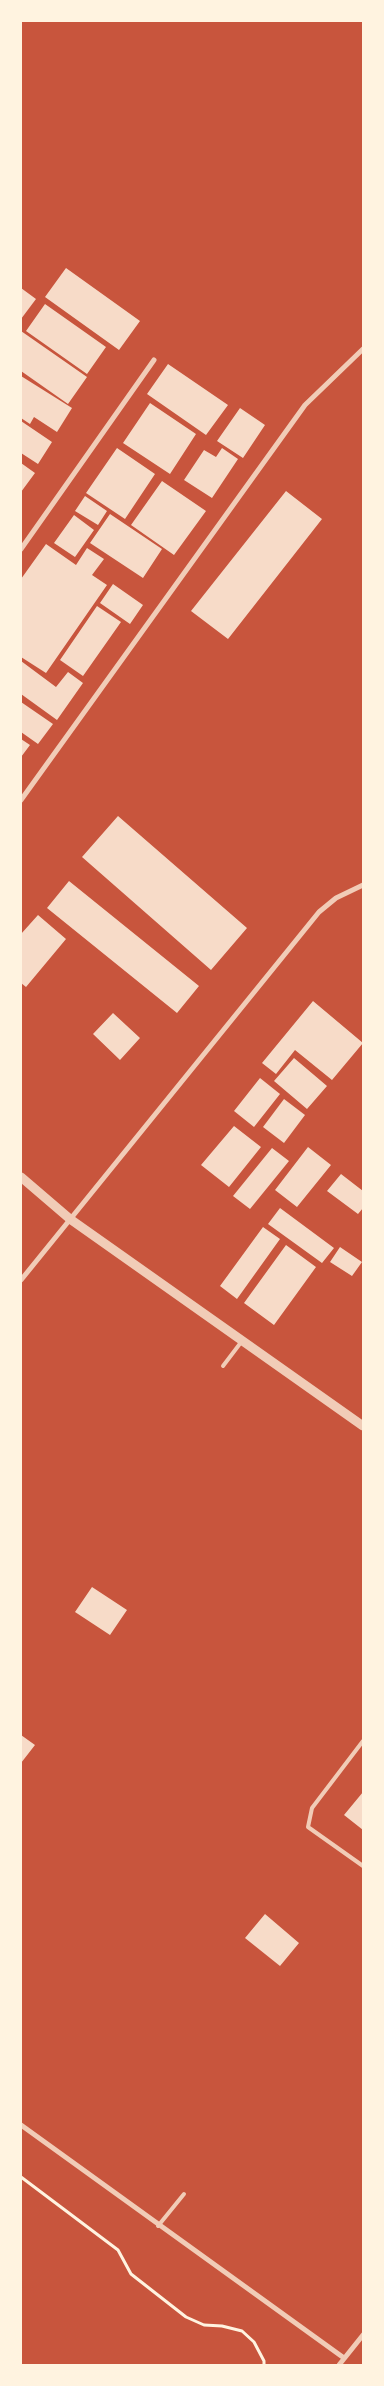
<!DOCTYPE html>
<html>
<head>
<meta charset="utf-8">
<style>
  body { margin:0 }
  #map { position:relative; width:384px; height:2386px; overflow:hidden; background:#c8553d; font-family:"PT Serif",serif }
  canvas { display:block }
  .frame { position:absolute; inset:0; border:22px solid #fff3e0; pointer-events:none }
</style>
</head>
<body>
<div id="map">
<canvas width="384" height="2386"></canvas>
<div class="frame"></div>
</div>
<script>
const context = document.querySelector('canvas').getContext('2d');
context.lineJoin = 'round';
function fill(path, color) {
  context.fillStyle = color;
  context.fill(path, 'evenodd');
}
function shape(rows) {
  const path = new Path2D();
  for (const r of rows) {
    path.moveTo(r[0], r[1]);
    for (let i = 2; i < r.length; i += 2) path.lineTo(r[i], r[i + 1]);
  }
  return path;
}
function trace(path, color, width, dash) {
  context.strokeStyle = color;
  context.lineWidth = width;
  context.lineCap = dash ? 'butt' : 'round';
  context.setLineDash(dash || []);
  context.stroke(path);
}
fill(shape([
  [66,268,140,321,119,350,45,297],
  [21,288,36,299,21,319],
  [45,304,106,347,87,374,26,331],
  [21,331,87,377,68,404,21,371],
  [168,364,228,405,206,435,147,394],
  [21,376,72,408,57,432,34,417,30,424,21,418],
  [150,403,196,434,170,474,123,443],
  [240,408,265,425,243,458,217,441],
  [21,421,52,442,38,464,21,453],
  [117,448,155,474,125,519,86,493],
  [222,448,238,459,212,498,184,480,204,450,216,457],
  [21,463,35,473,21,492],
  [162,481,206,511,174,555,131,525],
  [286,491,322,519,228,639,191,611],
  [85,496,107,511,98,525,75,511],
  [110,514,162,549,143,578,90,543],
  [74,515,94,530,75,557,54,543],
  [46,544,76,565,87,548,104,559,92,575,107,585,46,673,21,657,21,579],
  [113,584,143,605,130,624,100,603],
  [97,606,121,622,83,676,60,660],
  [21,661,56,687,68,672,83,683,57,720,21,694],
  [21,702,53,724,38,744,21,732],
  [21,739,30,745,21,757],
  [118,816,247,928,211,970,82,857],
  [69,881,199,986,177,1013,47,908],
  [38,915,66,939,26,987,21,983,21,934],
  [313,1001,363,1043,332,1080,295,1050,276,1074,262,1063],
  [113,1013,140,1038,120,1060,93,1034],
  [294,1058,327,1086,307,1109,274,1081],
  [260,1078,280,1094,254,1127,234,1111],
  [284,1099,305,1115,284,1143,263,1127],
  [234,1126,261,1147,229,1187,201,1165],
  [308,1147,331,1165,297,1207,275,1190],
  [272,1148,289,1161,250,1209,233,1196],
  [341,1174,363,1191,363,1208,358,1214,327,1191],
  [280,1208,334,1248,322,1263,268,1224],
  [263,1227,280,1239,237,1299,220,1286],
  [286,1245,316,1267,274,1325,244,1303],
  [340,1247,362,1262,352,1276,330,1262],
  [92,1587,127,1610,110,1635,75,1612],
  [21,1735,35,1745,21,1763],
  [363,1792,363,1830,344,1815],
  [265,1914,299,1943,280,1966,245,1938]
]), '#f7dbc8');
trace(shape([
  [21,2177,118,2250,131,2274,186,2317,204,2325,222,2326,242,2331,254,2342,264,2361,264,2365]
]), '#fff3e0', 3);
trace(shape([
  [223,1366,242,1341],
  [363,1741,312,1808,308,1827,363,1866],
  [158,2226,184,2194]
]), '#f1ccb7', 4);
trace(shape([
  [21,549,154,360],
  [21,800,305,405,363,349],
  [21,1280,319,912,336,898,363,885],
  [21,2125,344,2358],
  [339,2365,363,2335]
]), '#f1ccb7', 5);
trace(shape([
  [21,1177,70,1219,363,1426]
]), '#f1ccb7', 9);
</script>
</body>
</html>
